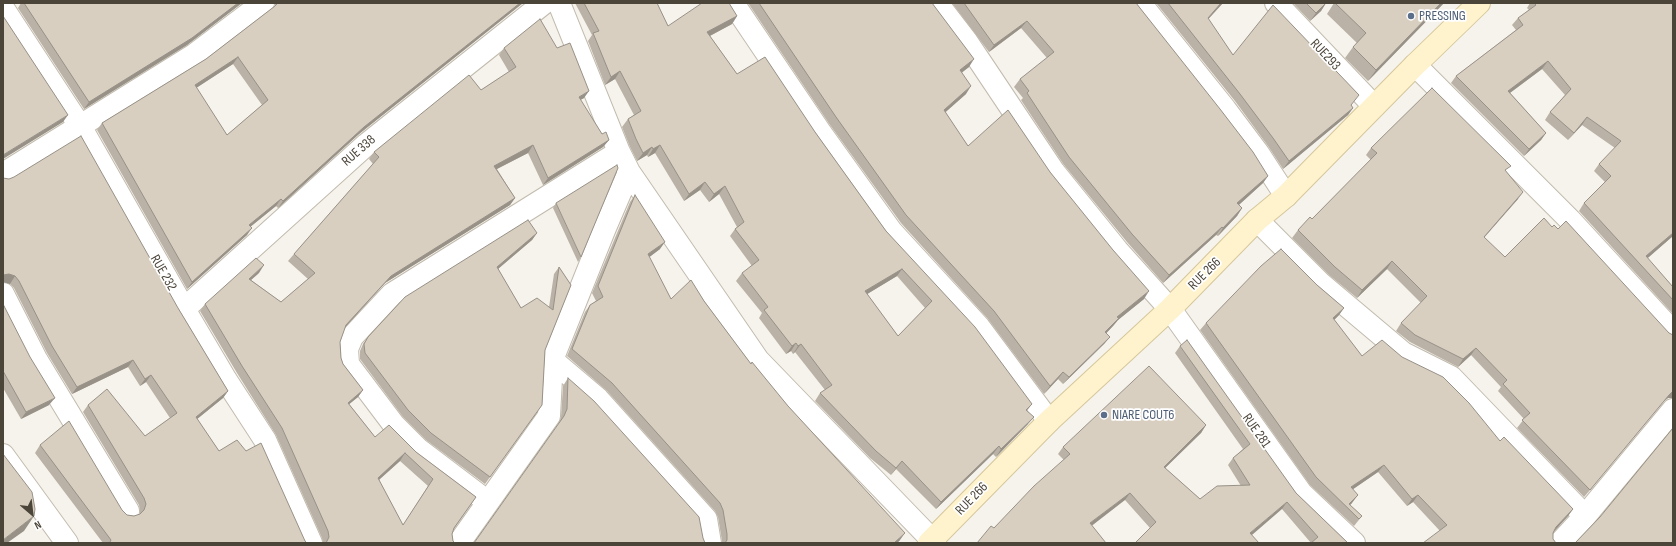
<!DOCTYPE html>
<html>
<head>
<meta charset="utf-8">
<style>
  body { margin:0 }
  #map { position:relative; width:1676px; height:546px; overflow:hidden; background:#f6f3ec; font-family:"Sofia Sans Condensed",sans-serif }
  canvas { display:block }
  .frame { position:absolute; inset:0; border:4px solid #4b4439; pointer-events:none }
  .north { position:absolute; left:12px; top:494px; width:40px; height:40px; -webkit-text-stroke:3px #fff; paint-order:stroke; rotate:152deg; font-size:11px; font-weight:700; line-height:16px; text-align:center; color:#4b4439 }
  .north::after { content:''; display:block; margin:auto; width:14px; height:18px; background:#4b4439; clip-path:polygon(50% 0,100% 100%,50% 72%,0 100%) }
</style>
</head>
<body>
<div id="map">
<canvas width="1676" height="546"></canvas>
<div class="frame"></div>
<div class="north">N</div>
</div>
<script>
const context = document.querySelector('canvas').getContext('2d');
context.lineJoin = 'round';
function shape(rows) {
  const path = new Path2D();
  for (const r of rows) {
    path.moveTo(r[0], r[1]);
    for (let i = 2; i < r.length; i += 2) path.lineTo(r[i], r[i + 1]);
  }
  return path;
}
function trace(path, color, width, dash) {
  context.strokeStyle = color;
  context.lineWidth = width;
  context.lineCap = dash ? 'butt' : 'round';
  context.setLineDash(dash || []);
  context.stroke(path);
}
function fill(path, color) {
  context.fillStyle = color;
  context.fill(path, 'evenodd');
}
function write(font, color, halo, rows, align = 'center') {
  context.font = font + ' "Sofia Sans Condensed",sans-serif';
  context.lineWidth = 3.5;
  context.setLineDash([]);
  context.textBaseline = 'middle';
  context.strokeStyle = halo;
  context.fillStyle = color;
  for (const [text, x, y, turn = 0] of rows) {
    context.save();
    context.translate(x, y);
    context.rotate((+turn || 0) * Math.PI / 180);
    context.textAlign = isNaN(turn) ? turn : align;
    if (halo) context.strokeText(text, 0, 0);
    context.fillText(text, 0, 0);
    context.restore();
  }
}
const minor = shape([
  [559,3,619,152,629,172,758,360,935,543],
  [733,3,820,132,891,231,979,327,1049,421],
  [937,3,967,42,1054,172,1117,250,1170,309,1301,493,1354,543],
  [1140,3,1225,109,1258,153,1286,196],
  [1276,3,1374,106],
  [3,8,80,126,184,309,226,380,265,440,311,543],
  [1415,65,1570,220,1673,332],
  [3,174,194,55,263,3],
  [1257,220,1321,284,1403,353,1451,377,1585,516],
  [3,294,36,359,128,511],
  [184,309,367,144,544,3],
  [552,360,598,399,706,519,710,543],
  [488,502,418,449,394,425,348,364,347,349,352,337,392,294,619,152],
  [459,543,549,416,552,360,605,228,629,172],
  [1560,543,1585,516,1673,410]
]);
const tertiary = shape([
  [3,455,67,543]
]);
const secondary = shape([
  [929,543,1049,421,1170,309,1257,220,1286,196,1415,65,1479,3]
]);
trace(minor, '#c2bbae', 24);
trace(tertiary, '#c2bbae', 24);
trace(secondary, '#d6c79b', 24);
trace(minor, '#fff', 22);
trace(tertiary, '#fff', 22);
trace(secondary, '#fff3cd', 22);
fill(shape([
  [21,3,242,3,187,45,84,109,18,8],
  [275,3,523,3,359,134,278,208,276,206,250,227,247,235,187,289,97,130,102,123,206,59,275,6],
  [233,64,262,105,227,135,196,88],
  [575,3,657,3,668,26,737,16,732,24,710,36,737,74,815,132,886,231,1032,404,1027,411,1028,424,996,457,993,454,936,509,896,469,891,475,870,458,815,401,820,393,825,390,795,352,793,354,791,351,786,354,759,318,762,313,736,281,742,273,752,266,730,236,735,229,737,227,719,194,709,202,700,190,684,201,655,153,648,157,647,155,637,161,630,147,622,127,628,119,634,115,615,79,605,85,588,41,592,35],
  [897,276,925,308,898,336,867,294],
  [748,3,932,3,969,67,962,72,966,94,945,112,968,146,1050,172,1144,299,1118,320,1113,326,1106,333,1110,337,1104,344,1063,384,1058,379,1044,394,988,319,901,223,830,125],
  [952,3,1136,3,1268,176,1263,183,1239,205,1242,208,1237,216,1218,236,1216,235,1163,283,1127,242,1064,165,1021,100,1023,98,1014,87,1020,79,1047,58,1021,28,989,52],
  [1156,3,1223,3,1208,19,1233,55,1351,105,1353,108,1348,115,1283,169,1268,146,1235,101],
  [1293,3,1326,3,1321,11,1310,21],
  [1334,3,1444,3,1368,81,1345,58,1353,47,1357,43,1327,14],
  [1530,3,1673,3,1673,236,1647,258,1673,287,1673,314,1579,211,1584,203,1605,182,1594,171,1599,164,1615,148,1582,125,1568,140,1545,120,1550,112,1565,95,1542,69,1510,93,1546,133,1541,140,1524,156,1451,83,1456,76,1516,30,1512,25,1518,18,1529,10,1527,8],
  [504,48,584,98,580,100,602,134,609,140,603,147,543,185,528,153,497,169,515,198,510,205,385,283,345,327,340,342,341,358,343,364,363,390,358,397,349,404,375,437,416,452,476,497,454,529,452,534,453,541,455,543,323,543,322,538,276,435,237,373,200,311,205,304,259,273,251,280,281,302,308,279,288,261,294,254,373,164,369,159,374,152,481,90,509,72,499,55],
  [400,461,428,486,403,525,379,480],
  [1371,148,1506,172,1518,199,1484,238,1505,257,1552,227,1669,333,1668,398,1663,402,1584,497,1517,428,1524,419,1498,391,1501,387,1471,355,1458,367,1410,342,1396,331,1401,323,1421,303,1387,269,1357,298,1329,275,1292,238,1298,230,1312,219,1371,160,1366,155],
  [3,178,178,308,228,391,223,398,197,419,219,451,307,543,103,543,35,453,40,445,127,515,134,516,140,514,140,511,139,505,83,412,88,405,145,436,170,418,146,382,140,386,128,367,72,394,47,353,14,288,10,284,3,282],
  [635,195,660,249,649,257,671,299,704,301,751,364,788,406,900,540,897,543,722,543,722,541,718,517,715,511,607,391,567,356,585,312,590,305,596,301,592,293,630,202],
  [556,203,581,257,578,262,553,208],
  [537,233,532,240,498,269,521,308,549,307,554,274,559,267,571,285,545,350,542,405,485,484,426,440,403,417,360,359,360,351,363,344,368,337],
  [1317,285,1344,308,1339,315,1334,320,1362,356,1500,441,1573,509,1568,516,1554,531,1553,533,1553,539,1440,531,1413,502,1407,506,1378,472,1353,489,1352,503,1350,505,1362,516,1354,526,1310,485,1200,330,1206,323],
  [3,304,49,405,21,419,3,388],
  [1180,346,1296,493,1348,543,1311,543,1282,509,1150,528,1125,500,994,528,1064,460,1058,454,1063,447,1206,425,1201,433,1165,468,1200,499,1241,486,1228,465,1233,458,1243,449,1175,353],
  [568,378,703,538,559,423,561,417,563,386]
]), '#bab2a6');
fill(shape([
  [238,3,242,3,187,45,84,109,89,102],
  [520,3,523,3,359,134,278,208,283,201,364,127],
  [1221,3,1223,3,1202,26,1208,18],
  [1326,3,1321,11,1310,21,1316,13],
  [1441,3,1444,3,1368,81,1376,70],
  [737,16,732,24,702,40,707,32],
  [1027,21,1021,28,989,52,994,45],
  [238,57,233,64,190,92,195,85],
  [974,59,969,67,955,78,960,70],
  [1548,61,1542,69,1503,98,1508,91],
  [620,71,615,79,605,85,611,77],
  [971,86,966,94,939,118,944,110],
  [589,91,584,98,573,104,579,97],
  [1353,108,1348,115,1283,169,1289,161],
  [68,115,63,122,3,159,3,155],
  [1587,117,1582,125,1568,140,1574,133],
  [1546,133,1541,140,1524,156,1529,149],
  [609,140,603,147,543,185,548,178],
  [533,145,528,153,489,173,494,166],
  [660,145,655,153,648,157,653,149],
  [652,147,647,155,637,161,643,153],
  [1268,176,1263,183,1232,211,1237,203],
  [705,182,700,190,684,201,689,194],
  [725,186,719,194,709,202,714,194],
  [1523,192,1518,199,1478,244,1484,237],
  [515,198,510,205,385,283,341,332,346,325,391,276],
  [281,199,276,206,244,232,249,225],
  [1242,208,1237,216,1218,236,1223,228],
  [1222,227,1216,235,1163,283,1169,275],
  [252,228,247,235,187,289,192,282],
  [537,233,532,240,492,274,497,267],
  [1673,233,1673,236,1641,264,1646,256],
  [665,242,660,249,643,262,648,254],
  [1392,261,1387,269,1357,298,1362,290],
  [264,265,259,273,244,286,249,279],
  [902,269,897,276,859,299,865,291],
  [9,274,15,276,10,284,3,282,3,275],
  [1149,291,1144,299,1118,320,1113,326,1100,340,1105,332,1117,317],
  [1344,308,1339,315,1328,326,1333,318],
  [1110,337,1104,344,1063,384,1069,377],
  [796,343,791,351,786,354,792,346],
  [801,344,795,352,793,354,798,346],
  [1476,348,1471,355,1458,367,1463,359],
  [133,360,128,367,72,394,77,387],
  [1063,372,1058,379,1044,394,1050,386],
  [151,375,146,382,140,386,145,379],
  [363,390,358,397,342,410,348,403],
  [228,391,223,398,191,424,196,417],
  [1673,391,1673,398,1668,398,1663,402,1584,497,1590,490,1669,395],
  [55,398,49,405,21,419,26,412],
  [1034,417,1028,424,996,457,1001,449],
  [1206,425,1201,433,1159,474,1164,467],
  [999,446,993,454,936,509,941,502],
  [405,453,400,461,373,485,378,478],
  [902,461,896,469,891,475,896,468],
  [1384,465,1378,472,1346,494,1351,487],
  [1130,493,1125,500,1085,531,1090,523],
  [1358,495,1352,503,1348,507,1349,504],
  [1418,495,1413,502,1407,506,1412,499],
  [1287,502,1282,509,1245,541,1250,533],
  [1573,509,1568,516,1551,535,1556,527],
  [34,516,24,531,7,543,3,543,3,540],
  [905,533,900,540,897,543,894,543]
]), '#979187');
const building = shape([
  [24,3,238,3,192,38,89,102,24,3],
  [278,3,520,3,364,127,283,201,281,199,249,225,252,228,192,282,102,123,206,59,275,6,278,3],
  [238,57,268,100,227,135,195,85,238,57],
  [584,3,657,3,668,26,702,3,729,3,737,16,707,32,737,74,765,57,815,132,886,231,975,327,1032,404,1026,410,1034,417,1001,449,999,446,941,502,902,461,896,468,876,451,820,393,832,385,801,344,798,346,796,343,792,346,764,310,768,307,742,273,759,260,735,229,744,222,725,186,714,194,705,182,689,194,660,145,653,149,652,147,643,153,636,139,628,119,641,111,620,71,611,77,593,33,599,31,584,3],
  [902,269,932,301,898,336,865,291,902,269],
  [759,3,932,3,974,59,960,70,971,86,944,110,968,146,1008,110,1050,172,1113,250,1149,291,1117,317,1119,318,1105,332,1110,337,1069,377,1063,372,1050,386,994,311,906,215,836,117,759,3],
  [964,3,1136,3,1220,109,1253,152,1268,176,1237,203,1242,208,1223,228,1222,227,1169,275,1132,234,1069,157,1027,93,1029,91,1020,79,1054,52,1027,21,994,45,964,3],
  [1168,3,1221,3,1208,18,1233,55,1273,5,1359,95,1351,105,1353,108,1289,161,1273,138,1240,94,1168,3],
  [1306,3,1326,3,1316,13,1306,3],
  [1335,3,1441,3,1376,70,1353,47,1366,33,1335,3],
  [1534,3,1673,3,1673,233,1646,256,1673,287,1673,300,1584,203,1611,176,1599,164,1621,141,1587,117,1574,133,1550,112,1571,89,1548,61,1508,91,1546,133,1529,149,1456,76,1523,25,1518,18,1536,5,1534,3],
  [3,16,68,115,3,155,3,16],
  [540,19,557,48,570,43,589,91,579,97,602,134,606,132,609,140,548,178,533,145,494,166,515,198,391,276,346,325,340,342,341,358,343,364,363,390,348,403,375,437,389,425,416,452,476,497,454,528,452,534,453,541,455,543,326,543,329,537,328,531,282,428,242,366,205,304,256,258,264,265,249,279,281,302,315,273,294,254,379,157,374,152,469,75,481,90,516,67,504,48,540,19],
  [405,453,433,479,403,525,378,478,405,453],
  [1432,88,1511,166,1505,170,1523,192,1484,237,1505,257,1544,218,1552,227,1554,225,1558,229,1566,221,1669,333,1673,335,1673,391,1669,395,1590,490,1522,420,1530,413,1503,384,1507,380,1476,348,1463,359,1415,335,1401,323,1427,296,1392,261,1362,290,1335,267,1298,230,1310,217,1312,219,1377,153,1371,148,1432,88],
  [81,136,178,308,228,391,196,417,219,451,237,440,246,451,261,443,305,541,307,543,111,543,110,542,111,540,40,445,69,421,122,510,127,515,134,516,140,514,144,510,146,504,144,498,88,405,107,389,145,436,177,413,151,375,145,379,133,360,77,387,52,346,19,281,15,276,9,274,3,275,3,178,9,179,14,177,81,136],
  [617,165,618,168,581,257,556,203,617,165],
  [635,195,665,242,648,254,671,299,691,280,704,301,751,364,752,362,788,406,905,533,894,543,725,543,727,540,727,534,723,510,720,503,612,383,572,349,590,305,603,297,598,286,635,195],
  [528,220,537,233,497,267,521,308,537,298,553,310,559,267,571,285,545,350,542,405,490,477,431,433,408,410,365,353,364,344,368,337,405,297,528,220],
  [1281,249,1317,285,1344,308,1333,318,1362,356,1382,340,1402,357,1443,377,1469,403,1500,441,1504,437,1573,509,1556,527,1553,533,1553,539,1556,543,1423,543,1447,525,1418,495,1412,499,1384,465,1351,487,1358,495,1349,504,1362,516,1359,519,1316,477,1206,323,1261,266,1281,249],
  [3,304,30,357,55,398,26,412,3,371,3,304],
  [1187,340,1296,493,1348,543,1311,543,1318,537,1287,502,1250,533,1259,543,1135,543,1156,522,1130,493,1090,523,1106,543,977,543,991,526,994,528,1034,486,1070,454,1063,447,1149,366,1206,425,1164,467,1200,499,1217,486,1250,485,1233,458,1250,444,1180,346,1187,340],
  [568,378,594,401,699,517,703,538,705,543,474,543,564,416,567,409,568,378],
  [1673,428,1673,543,1575,543,1600,517,1673,428],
  [3,454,32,492,35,509,34,516,3,540,3,454]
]);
fill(building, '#d8cfc1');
trace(building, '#979187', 1);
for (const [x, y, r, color] of [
  [1411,16,4,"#5c6f8a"],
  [1104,415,4,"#5c6f8a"]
]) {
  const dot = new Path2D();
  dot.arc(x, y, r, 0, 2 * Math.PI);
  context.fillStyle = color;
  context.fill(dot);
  trace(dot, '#fff', 1.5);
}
write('14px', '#4e5e75', '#fff', [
  ["PRESSING",1419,16],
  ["NIARE COUT6",1112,415]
], 'left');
write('14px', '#4b4439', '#fff', [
  ["RUE293",1325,55,47],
  ["RUE 338",359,151,-41],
  ["RUE 232",163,273,60],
  ["RUE 266",1205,274,-45],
  ["RUE 281",1256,431,55],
  ["RUE 266",972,499,-46]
]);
</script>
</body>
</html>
